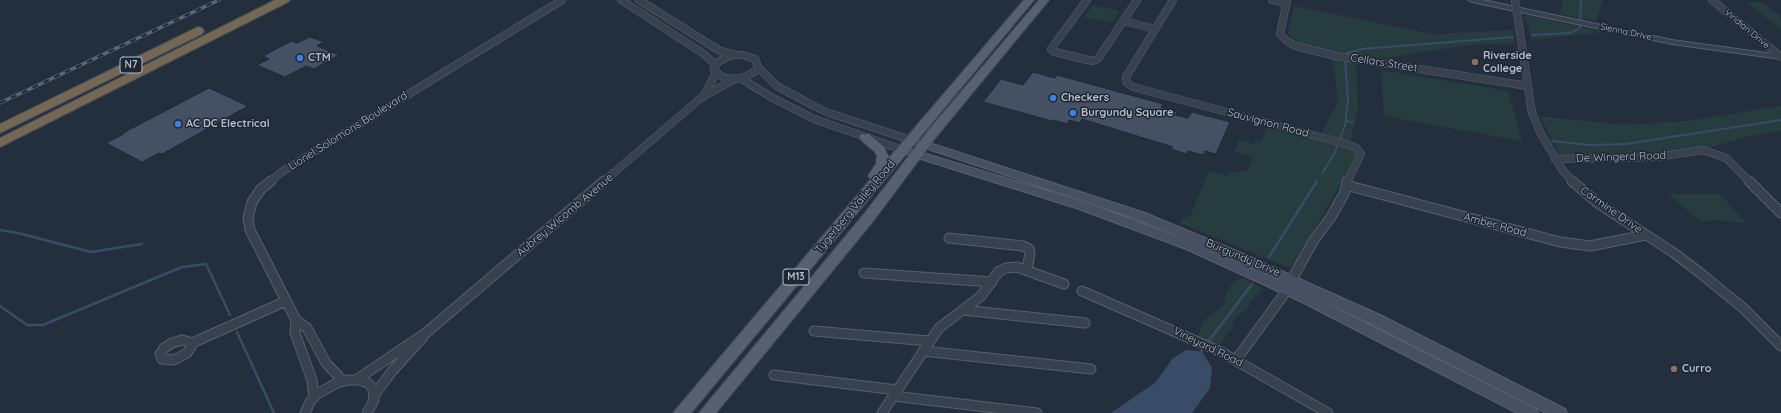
<!DOCTYPE html>
<html>
<head>
<meta charset="utf-8">
<style>
  body { margin:0 }
  canvas { display:block; background:#242f3e }
</style>
</head>
<body>
<canvas width="1781" height="413"></canvas>
<script>
const context = document.querySelector('canvas').getContext('2d');
context.lineJoin = 'round';
function fill(path, color) {
  context.fillStyle = color;
  context.fill(path, 'evenodd');
}
function shape(rows) {
  const path = new Path2D();
  for (const r of rows) {
    path.moveTo(r[0], r[1]);
    for (let i = 2; i < r.length; i += 2) path.lineTo(r[i], r[i + 1]);
  }
  return path;
}
function trace(path, color, width, dash) {
  context.strokeStyle = color;
  context.lineWidth = width;
  context.lineCap = dash ? 'butt' : 'round';
  context.setLineDash(dash || []);
  context.stroke(path);
}
function write(font, color, halo, rows, align = 'center') {
  context.font = font + ' Quicksand,sans-serif';
  context.lineWidth = 3;
  context.setLineDash([]);
  context.textBaseline = 'middle';
  context.strokeStyle = halo;
  context.fillStyle = color;
  for (const [text, x, y, turn = 0] of rows) {
    context.save();
    context.translate(x, y);
    context.rotate((+turn || 0) * Math.PI / 180);
    context.textAlign = isNaN(turn) ? turn : align;
    if (halo) context.strokeText(text, 0, 0);
    context.fillText(text, 0, 0);
    context.restore();
  }
}
fill(shape([
  [1562,0,1603,0,1596,21,1561,14],
  [1746,2,1763,3,1780,16,1778,17,1781,19,1781,29],
  [1093,5,1120,11,1112,23,1084,17],
  [1294,6,1436,35,1453,33,1513,30,1515,43,1467,45,1379,59,1336,53,1300,43,1288,34],
  [1525,15,1603,32,1531,40,1529,25,1524,18],
  [1337,58,1356,62,1358,110,1350,142,1321,134,1337,103,1338,97,1332,59],
  [1381,70,1508,91,1522,141,1384,116],
  [1781,106,1781,131,1745,137,1703,150,1562,159,1540,116,1623,125,1688,121],
  [1267,127,1350,148,1357,154,1294,265,1287,267,1180,223,1182,219,1190,216,1209,171,1228,176,1229,173,1248,170,1253,157,1234,152,1239,140,1254,144,1255,140,1261,142],
  [1668,194,1720,194,1746,223,1714,220,1701,222],
  [1243,278,1262,288,1254,299,1250,300,1250,305,1247,309,1235,318,1232,329,1226,335,1219,346,1198,336,1203,322,1209,316,1221,308,1226,300,1226,293,1234,281]
]), '#263c3f');
fill(shape([
  [1186,350,1197,351,1203,353,1212,368,1210,388,1192,413,1111,413,1156,382,1173,358]
]), '#394c67');
trace(shape([
  [1532,35,1571,33,1580,28,1581,0],
  [1346,121,1352,122],
  [1552,141,1589,145,1626,144,1781,120],
  [1322,174,1335,152,1345,126,1348,100,1345,60,1347,53,1362,49,1513,37]
]), '#394c67', 2);
trace(shape([
  [0,230,18,233,91,252,142,244],
  [1269,257,1317,181],
  [0,306,27,325,43,325,182,267,206,264,230,315],
  [237,332,274,413],
  [1199,354,1252,284]
]), '#394c67', 2.5);
const building = shape([
  [310,37,324,42,317,46,339,55,314,69,306,66,285,77,257,65,269,59,263,56,278,48,292,41,297,43,310,37],
  [1033,72,1055,78,1057,75,1163,104,1161,107,1177,112,1175,115,1188,118,1192,112,1230,122,1216,154,1205,151,1203,155,1188,151,1186,154,1171,149,1173,147,1082,119,1080,123,1069,120,1067,124,1053,120,1052,121,983,102,1001,79,1023,85,1033,72],
  [209,88,248,106,162,154,159,153,142,162,106,143,124,134,123,133,209,88]
]);
fill(building, '#455162');
trace(building, '#1f2835', 1);
const minorFar1 = shape([
  [621,0,704,54,715,65],
  [639,0,720,51,736,55],
  [1087,0,1051,49,1055,52,1092,61,1098,59,1137,0],
  [1173,0,1126,77,1127,83,1133,87,1350,145,1356,148,1361,154,1347,182],
  [1272,0,1287,3],
  [1287,0,1280,34,1287,41,1296,46,1336,56,1528,86],
  [1515,0,1532,113,1541,134,1563,171,1573,182],
  [1712,0,1781,57],
  [1124,21,1155,29],
  [736,55,743,55,755,59,758,67,756,71,745,77,735,79,725,78,716,73,714,69,718,62,729,56,736,55],
  [758,67,777,86,812,105,829,113,911,140],
  [740,78,771,97,814,119,903,150],
  [703,97,716,73],
  [1555,159,1657,157,1703,150,1726,158,1750,182],
  [270,182,280,173,562,0],
  [603,182,702,97,735,79]
]);
const minor = shape([
  [271,181,261,189,252,202,248,218,250,230,296,320,307,328,326,363,343,381],
  [1572,181,1599,204,1674,253,1699,272,1743,308,1781,346],
  [1749,181,1781,213],
  [1346,185,1560,242,1590,246,1646,235],
  [949,238,1023,246,1029,249,1030,253,1027,270],
  [864,273,992,282],
  [1082,291,1221,352,1328,413],
  [963,310,1085,323],
  [296,320,295,333,312,380,314,397],
  [814,331,929,341],
  [182,340,189,342,190,344,191,347,187,353,174,360,162,359,160,354,164,348,172,343,182,340],
  [190,344,286,301],
  [923,351,1091,369],
  [1236,360,1282,297,1314,240,1331,217,1345,192,1347,181],
  [774,375,897,390],
  [356,380,427,332,604,181],
  [375,394,393,370,424,336],
  [893,396,1037,413],
  [305,413,310,402,317,394,337,383,349,380,359,380,368,383,373,389,374,400,367,413],
  [882,413,939,328,981,296,999,271,1006,268,1017,267,1064,284]
]);
const tertiary = shape([
  [1468,0,1483,0,1672,40,1781,55,1781,59,1672,44,1472,2,1468,0]
]);
const secondary = shape([
  [911,137,1145,213,1241,253,1380,315,1565,409,1567,413,1546,413,1370,323,1312,296,1536,409,1538,413,1517,413,1302,302,1186,249,1079,209,899,152,897,150,899,148,907,148,1087,203,1189,241,1137,219,907,142,905,140,907,138,911,137],
  [1200,245,1233,259,1310,295,1200,245]
]);
const primary = shape([
  [1024,0,1034,0,691,413,673,413,871,179,868,176,876,164,877,156,875,152,861,140,859,137,861,134,869,134,884,147,889,158,1024,0],
  [1039,0,1049,0,936,137,874,220,716,413,699,413,864,214,928,131,1039,0]
]);
const motorway = shape([
  [275,0,290,0,288,2,0,147,0,138,275,0],
  [198,27,202,28,204,31,202,34,0,133,0,124,198,27]
]);
trace(minorFar1, '#565f6c', 8);
trace(minor, '#565f6c', 11);
trace(tertiary, '#565f6c', 2);
trace(secondary, '#565f6c', 2);
trace(primary, '#414a57', 2);
trace(motorway, '#434c59', 2);
trace(minorFar1, '#38414e', 7);
trace(minor, '#38414e', 9);
fill(tertiary, '#38414e');
fill(secondary, '#465061');
fill(primary, '#56606e');
fill(motorway, '#746855');
const rail = shape([
  [0,103,219,0]
]);
trace(rail, '#5a6575', 3.5);
trace(rail, '#1d2633', 2, [6]);
for (const [x, y, r, color] of [
  [300,58,4,"#3f7fe0"],
  [1475,62,4,"#8d6e63"],
  [1053,98,4,"#3f7fe0"],
  [1073,113,4,"#3f7fe0"],
  [178,124,4,"#3f7fe0"],
  [1674,369,4,"#8d6e63"]
]) {
  const dot = new Path2D();
  dot.arc(x, y, r, 0, 2 * Math.PI);
  context.fillStyle = color;
  context.fill(dot);
  trace(dot, '#1d2633', 1.5);
}
write('9px', '#b4bcc9', '#1d2633', [
  ["Viridian Drive",1747,29,40],
  ["Sienna Drive",1626,32,12]
]);
for (const [x, y, w] of [
  [131,65,22],
  [796,277,26]
]) {
  const box = new Path2D();
  box.roundRect(x - w / 2, y - 8, w, 16, 3);
  context.fillStyle = '#1d2633';
  context.fill(box);
  trace(box, '#b4bcc9', 1);
}
write('bold 10px', '#b4bcc9', null, [
  ["N7",131,65],
  ["M13",796,277]
]);
write('bold 11px', '#b4bcc9', '#1d2633', [
  ["Riverside",1483,56],
  ["College",1483,69],
  ["CTM",308,58],
  ["Checkers",1061,98],
  ["Burgundy Square",1081,113],
  ["AC DC Electrical",186,124],
  ["Curro",1682,369]
], 'left');
write('11px', '#b4bcc9', '#1d2633', [
  ["Cellars Street",1384,63,9],
  ["Sauvignon Road",1268,123,15],
  ["Lionel Solomons Boulevard",348,131,-32],
  ["De Wingerd Road",1621,157,-2],
  ["Tygerberg Valley Road",855,207,-50],
  ["Carmine Drive",1611,210,35],
  ["Aubrey Wicomb Avenue",565,215,-40],
  ["Amber Road",1495,225,15],
  ["Burgundy Drive",1243,258,23],
  ["Vineyard Road",1208,347,26]
]);
</script>
</body>
</html>
